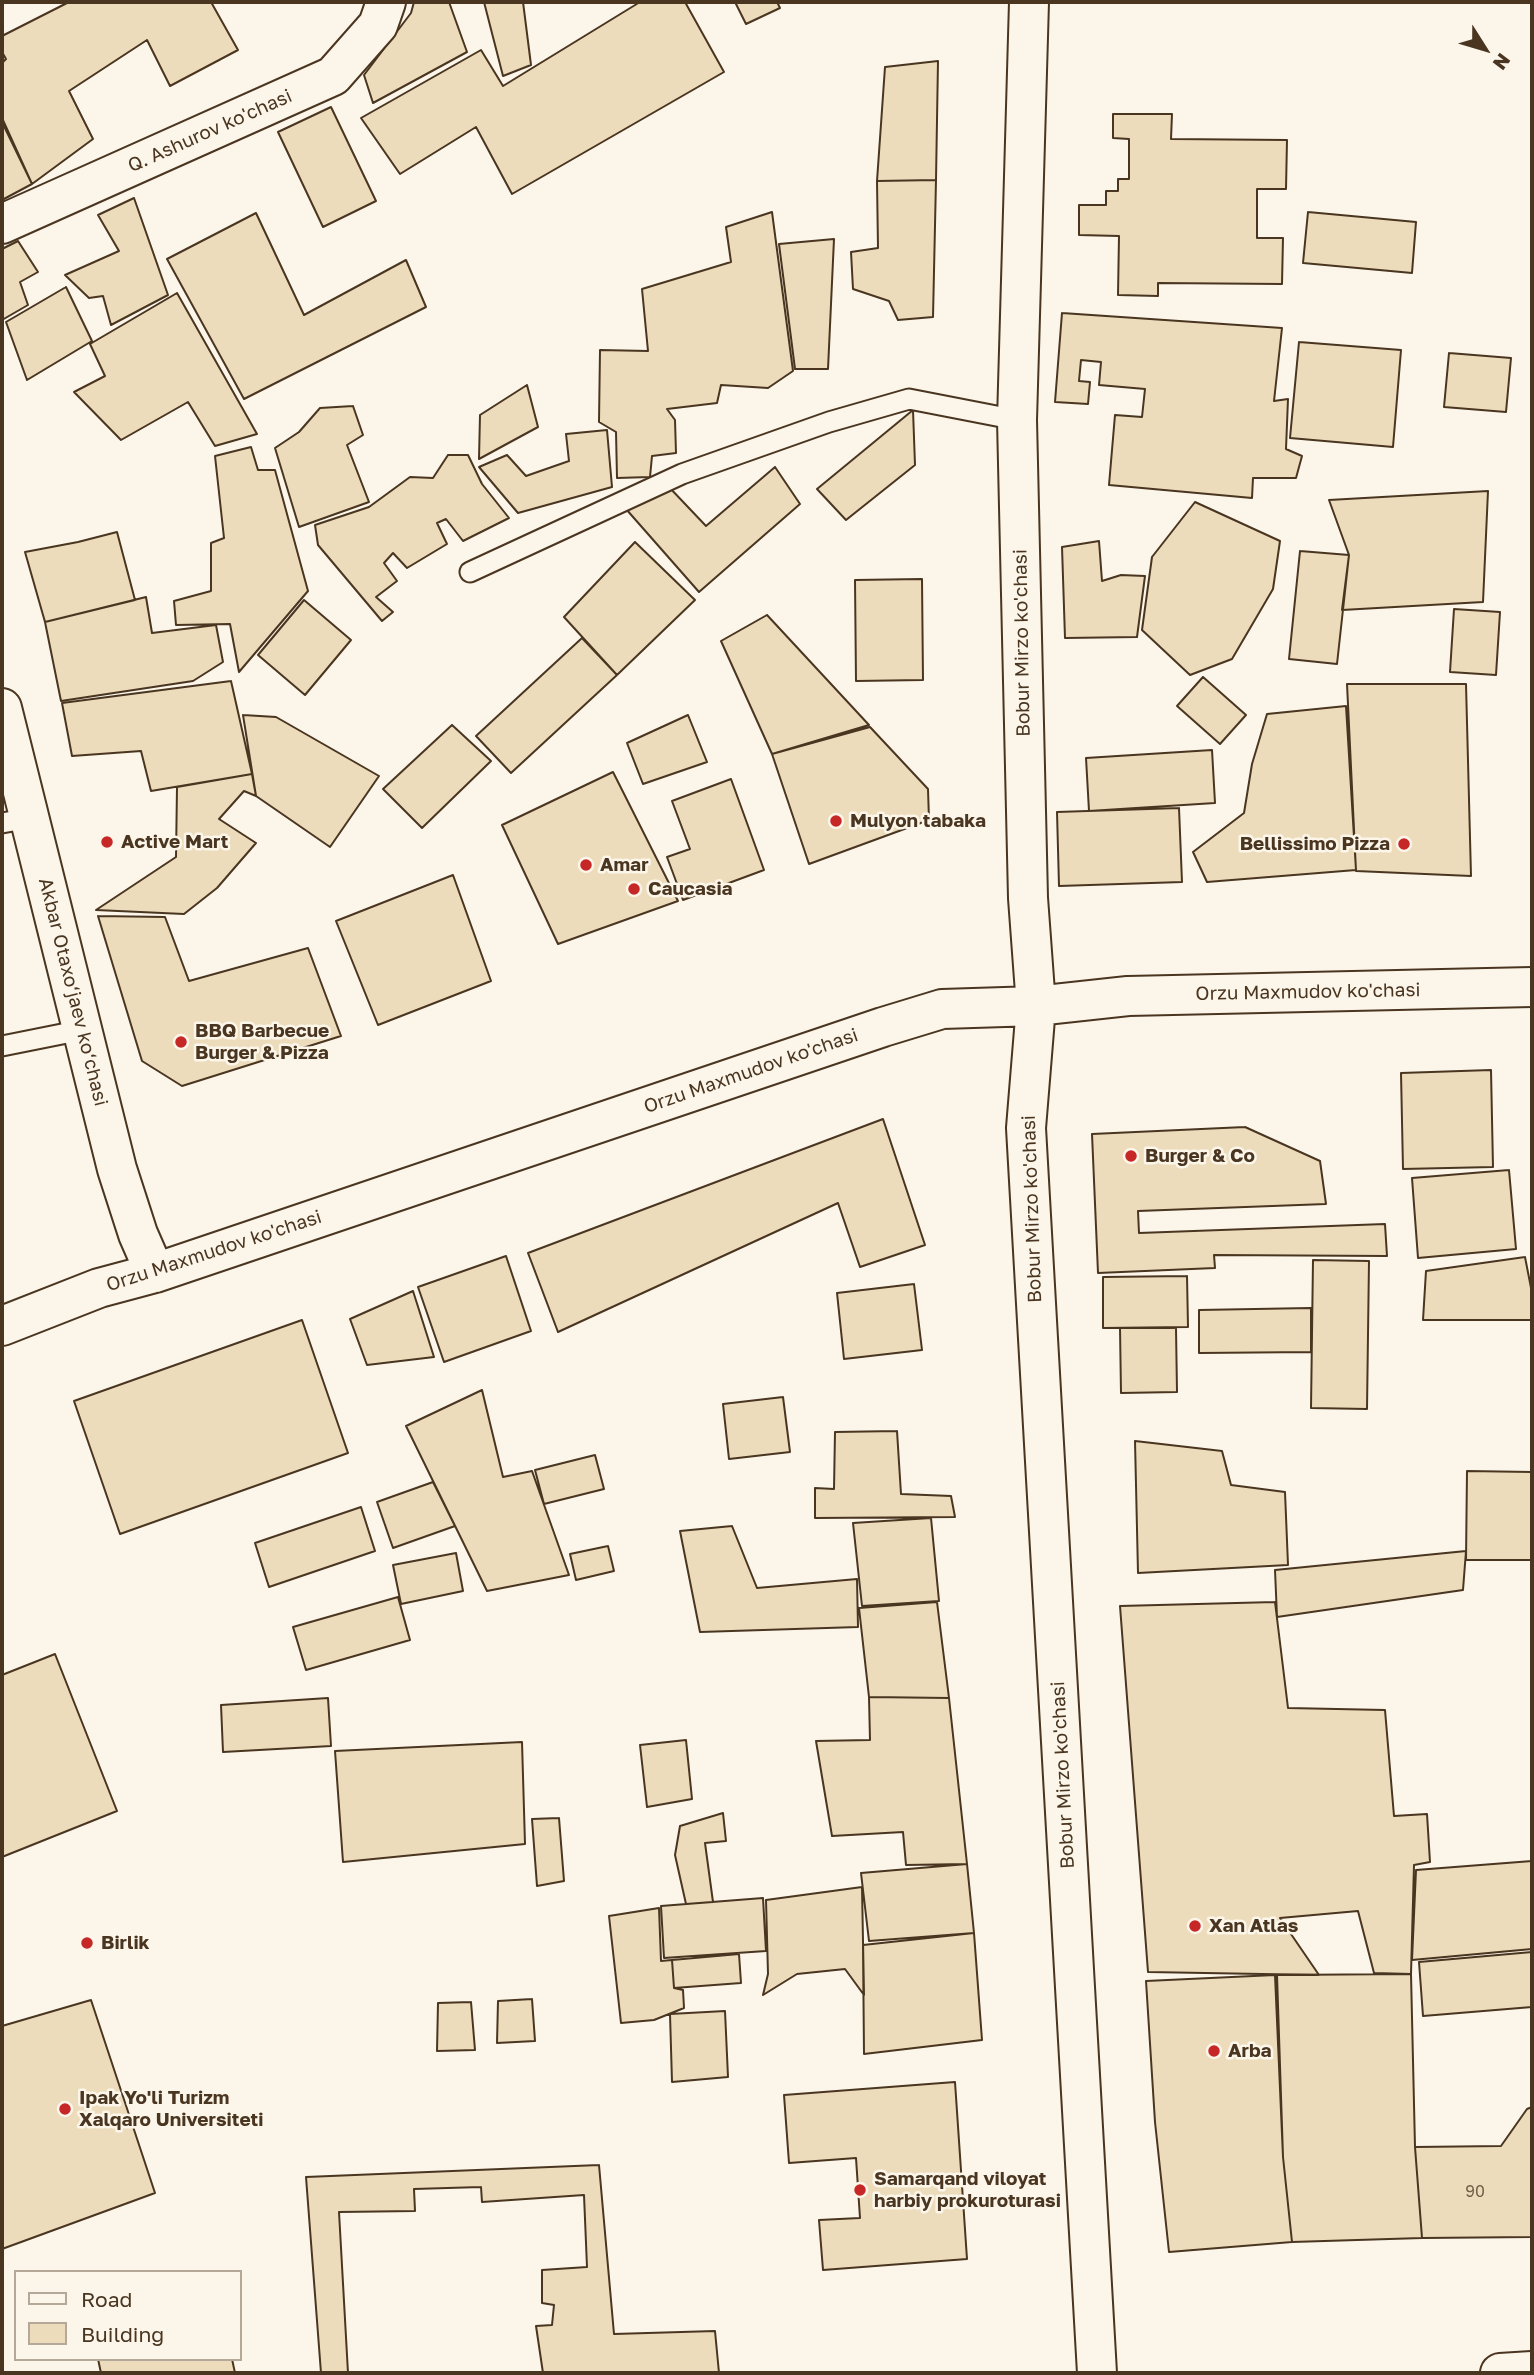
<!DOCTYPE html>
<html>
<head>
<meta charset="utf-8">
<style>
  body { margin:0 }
  #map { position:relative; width:1534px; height:2375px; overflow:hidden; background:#fbf6e9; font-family:"Golos Text",sans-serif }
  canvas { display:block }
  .frame { position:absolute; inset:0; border:4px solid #4a3520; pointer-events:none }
  .legend { position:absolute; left:14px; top:2270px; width:228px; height:91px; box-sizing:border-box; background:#fbf6e9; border:2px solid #b4a999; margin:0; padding:9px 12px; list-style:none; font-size:21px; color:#4a3520 }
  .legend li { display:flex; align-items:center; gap:14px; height:35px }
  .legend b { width:35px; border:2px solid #b4a999 }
  .north { position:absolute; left:1450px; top:14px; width:70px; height:70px; -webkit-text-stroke:5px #fbf6e9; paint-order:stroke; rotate:127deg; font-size:19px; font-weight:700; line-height:28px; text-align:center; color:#4a3520 }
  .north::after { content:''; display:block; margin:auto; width:24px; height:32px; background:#4a3520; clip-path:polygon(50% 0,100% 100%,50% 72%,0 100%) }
</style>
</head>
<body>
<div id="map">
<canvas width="1534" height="2375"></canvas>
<div class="frame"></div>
<ul class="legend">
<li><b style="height:9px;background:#fbf6e9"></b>Road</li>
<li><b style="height:19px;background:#ecdcbc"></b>Building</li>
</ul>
<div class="north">N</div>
</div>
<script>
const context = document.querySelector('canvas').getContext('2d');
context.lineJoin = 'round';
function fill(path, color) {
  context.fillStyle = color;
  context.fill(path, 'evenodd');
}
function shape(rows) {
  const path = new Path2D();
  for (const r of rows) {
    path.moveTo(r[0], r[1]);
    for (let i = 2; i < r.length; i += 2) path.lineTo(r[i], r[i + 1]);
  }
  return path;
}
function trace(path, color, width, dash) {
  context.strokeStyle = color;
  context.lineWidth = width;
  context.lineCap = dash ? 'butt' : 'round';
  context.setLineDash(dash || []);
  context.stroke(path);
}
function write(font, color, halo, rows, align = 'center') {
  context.font = font + ' "Golos Text",sans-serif';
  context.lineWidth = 5;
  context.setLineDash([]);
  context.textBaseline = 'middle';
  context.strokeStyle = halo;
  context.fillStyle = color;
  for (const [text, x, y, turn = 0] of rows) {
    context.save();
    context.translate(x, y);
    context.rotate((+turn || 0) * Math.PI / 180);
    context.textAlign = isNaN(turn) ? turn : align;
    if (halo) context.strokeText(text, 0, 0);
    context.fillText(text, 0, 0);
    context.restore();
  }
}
const building = shape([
  [69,2,211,2,238,50,170,86,147,40,69,91,93,139,32,184,2,118,2,63,6,59,2,52,2,36,69,2],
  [414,2,449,2,467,52,373,103,364,75,411,13,414,2],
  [484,2,523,2,531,65,503,76,484,2],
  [640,2,685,2,724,72,512,194,476,127,400,174,361,118,481,50,503,86,640,2],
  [735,2,777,2,780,8,746,24,735,2],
  [938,61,936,180,877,181,885,67,938,61],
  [331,107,376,201,323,227,278,132,331,107],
  [1113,114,1172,114,1171,139,1287,140,1286,189,1257,189,1257,238,1283,238,1282,284,1158,283,1158,296,1118,295,1119,236,1079,235,1079,205,1106,205,1106,191,1118,191,1118,179,1129,179,1129,139,1113,138,1113,114],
  [2,122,32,184,2,200,2,122],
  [936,180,933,317,898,320,889,301,853,289,851,252,878,248,877,181,936,180],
  [134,198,168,295,111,325,103,296,89,298,65,275,119,251,98,215,134,198],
  [772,212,793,371,768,388,721,385,717,403,667,409,675,420,676,453,652,456,650,477,617,478,616,432,599,422,600,350,648,351,642,289,731,262,726,227,772,212],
  [1308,212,1416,222,1412,273,1303,263,1308,212],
  [256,213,304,315,406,260,426,307,244,399,167,259,256,213],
  [834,239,828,369,795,369,779,244,834,239],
  [18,241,38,272,20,282,28,305,2,320,2,249,18,241],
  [66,287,92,341,27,380,6,322,66,287],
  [177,293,257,434,215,446,188,402,121,440,74,392,105,376,90,344,177,293],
  [1062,313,1282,328,1274,401,1288,399,1286,449,1302,456,1296,478,1253,478,1252,498,1109,485,1115,415,1142,417,1145,389,1099,385,1101,362,1081,360,1079,381,1090,382,1088,404,1055,402,1062,313],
  [1299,342,1401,350,1393,447,1290,438,1299,342],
  [1449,353,1511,358,1506,412,1444,407,1449,353],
  [527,385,538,427,479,459,480,415,527,385],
  [353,406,363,435,347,445,369,502,299,527,275,448,299,432,320,408,353,406],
  [913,410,915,465,846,520,817,489,913,410],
  [607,430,612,487,518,513,479,467,507,455,526,476,569,461,566,434,607,430],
  [251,447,258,470,275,470,308,591,239,672,230,624,176,625,174,601,211,591,211,543,224,538,215,456,251,447],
  [448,455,468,455,482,484,509,518,463,541,446,519,437,523,447,544,407,568,393,553,384,563,397,581,376,597,393,612,382,621,318,545,315,525,369,507,410,477,433,478,448,455],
  [775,467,800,504,699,592,626,509,668,486,706,526,775,467],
  [1488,491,1483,602,1342,610,1349,555,1329,500,1488,491],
  [1195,502,1280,541,1273,589,1232,659,1190,675,1142,630,1152,557,1195,502],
  [117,532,135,600,45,622,25,552,78,542,117,532],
  [1099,541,1102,581,1121,575,1145,576,1137,637,1065,638,1062,547,1099,541],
  [635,542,695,600,617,675,564,617,635,542],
  [1300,551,1349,555,1337,664,1289,659,1300,551],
  [922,579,923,680,856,681,855,580,922,579],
  [146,597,152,633,216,625,223,662,193,681,61,701,45,622,146,597],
  [304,600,351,640,305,695,258,655,304,600],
  [1454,609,1500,612,1496,675,1450,672,1454,609],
  [767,615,869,725,772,754,721,641,767,615],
  [582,638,617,675,511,773,476,736,582,638],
  [1203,677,1246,715,1220,744,1177,706,1203,677],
  [231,681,252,774,151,791,141,751,72,756,62,703,231,681],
  [1347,684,1466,684,1471,876,1356,871,1347,684],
  [1346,706,1356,870,1207,882,1193,852,1244,813,1252,764,1267,714,1346,706],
  [243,715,276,717,379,776,330,847,256,796,243,715],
  [688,715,707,762,643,784,627,743,688,715],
  [452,725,491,761,422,828,383,789,452,725],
  [870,727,928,789,929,820,809,864,772,754,870,727],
  [1212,750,1215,803,1089,811,1086,758,1212,750],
  [613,772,678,901,558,944,502,825,613,772],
  [252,774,256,796,244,791,219,819,256,843,217,888,184,914,96,910,176,857,177,787,252,774],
  [731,779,764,870,683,900,667,857,690,849,672,801,731,779],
  [1179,808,1182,882,1059,886,1057,812,1179,808],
  [453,875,491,981,378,1025,336,921,453,875],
  [98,916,165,917,189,981,308,948,341,1036,182,1086,142,1061,98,916],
  [1491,1070,1493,1167,1403,1169,1401,1073,1491,1070],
  [883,1119,925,1245,860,1267,838,1203,558,1332,528,1253,883,1119],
  [1245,1127,1320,1161,1326,1204,1138,1211,1139,1233,1385,1224,1387,1256,1214,1255,1215,1268,1098,1273,1092,1134,1245,1127],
  [1509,1170,1516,1249,1418,1258,1412,1178,1509,1170],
  [506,1256,531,1331,444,1362,418,1287,506,1256],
  [1525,1257,1532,1293,1532,1320,1423,1320,1426,1271,1525,1257],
  [1313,1260,1369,1261,1367,1409,1311,1408,1313,1260],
  [1187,1276,1188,1327,1103,1328,1103,1277,1187,1276],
  [914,1284,922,1350,844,1359,837,1293,914,1284],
  [413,1291,434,1357,367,1365,350,1319,413,1291],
  [1311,1308,1311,1352,1199,1353,1199,1310,1311,1308],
  [302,1320,348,1453,120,1534,74,1401,302,1320],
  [1120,1328,1176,1328,1177,1392,1121,1393,1120,1328],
  [482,1390,503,1477,532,1471,569,1575,487,1591,406,1426,482,1390],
  [783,1397,790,1452,729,1459,723,1404,783,1397],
  [897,1431,901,1494,951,1496,955,1517,815,1518,815,1488,834,1489,835,1432,897,1431],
  [1135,1441,1222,1451,1231,1485,1285,1492,1288,1565,1138,1573,1135,1441],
  [595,1455,604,1489,544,1504,535,1470,595,1455],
  [1467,1471,1532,1472,1532,1560,1466,1560,1467,1471],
  [433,1482,455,1526,393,1548,377,1502,433,1482],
  [361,1507,375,1551,269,1587,255,1543,361,1507],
  [931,1518,939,1601,862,1606,853,1523,931,1518],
  [732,1526,757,1588,857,1579,858,1627,700,1632,680,1531,732,1526],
  [608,1546,614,1571,576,1580,570,1554,608,1546],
  [1466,1551,1463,1590,1277,1617,1275,1570,1466,1551],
  [456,1553,463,1591,401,1604,393,1565,456,1553],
  [398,1597,410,1640,306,1670,293,1627,398,1597],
  [937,1602,949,1698,869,1697,859,1608,937,1602],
  [1275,1602,1288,1708,1385,1710,1394,1816,1427,1814,1430,1862,1414,1865,1411,1974,1374,1973,1358,1911,1280,1918,1319,1975,1148,1972,1120,1606,1275,1602],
  [55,1654,117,1811,2,1857,2,1675,55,1654],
  [869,1697,949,1698,967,1864,906,1865,903,1832,832,1836,816,1741,870,1740,869,1697],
  [328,1698,331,1746,223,1752,221,1705,328,1698],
  [686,1740,692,1799,647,1807,640,1745,686,1740],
  [522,1742,525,1844,343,1862,335,1751,522,1742],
  [723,1813,726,1841,705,1843,713,1902,686,1904,675,1855,680,1826,723,1813],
  [559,1818,564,1881,537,1886,532,1819,559,1818],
  [1532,1861,1532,1949,1412,1960,1416,1870,1532,1861],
  [967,1864,974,1933,869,1941,861,1873,967,1864],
  [862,1887,864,1995,845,1969,797,1974,763,1995,768,1974,766,1900,862,1887],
  [763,1898,766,1951,664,1958,661,1906,763,1898],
  [659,1908,661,1961,672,1960,674,1988,683,1990,684,2008,654,2020,621,2023,609,1916,659,1908],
  [974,1933,982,2040,864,2054,863,1945,974,1933],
  [1532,1952,1532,2007,1423,2016,1419,1962,1532,1952],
  [739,1954,741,1983,674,1988,672,1960,739,1954],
  [1411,1974,1415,2147,1422,2238,1292,2242,1283,2157,1277,1975,1411,1974],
  [1275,1975,1283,2157,1292,2242,1169,2252,1155,2122,1146,1981,1275,1975],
  [532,1999,535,2041,497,2043,498,2001,532,1999],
  [91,2000,155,2193,2,2249,2,2026,91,2000],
  [471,2002,475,2050,437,2051,438,2003,471,2002],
  [725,2011,728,2077,672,2082,670,2014,725,2011],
  [955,2082,967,2259,823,2270,819,2220,860,2218,856,2158,789,2163,784,2095,955,2082],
  [1532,2107,1532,2237,1422,2238,1415,2147,1501,2146,1527,2109,1532,2107],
  [599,2165,614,2334,715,2331,719,2373,321,2373,306,2177,599,2165],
  [481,2187,482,2202,584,2195,587,2267,542,2270,542,2303,554,2305,552,2325,536,2326,543,2373,348,2373,339,2212,415,2211,414,2189,481,2187],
  [98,2359,232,2359,235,2373,101,2373,98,2359]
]);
fill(building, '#ecdcbc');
trace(building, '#4a3520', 2);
const lane = shape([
  [470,572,682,474,829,422,909,399,1017,420],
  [2,823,29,818],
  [2,1046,82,1030]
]);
const street = shape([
  [2,224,333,76,378,25,386,2]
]);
const secondary = shape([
  [1029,2,1017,420,1028,898,1036,1006,1026,1128,1097,2373],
  [2,708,117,1169,138,1234,155,1273],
  [2,1326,99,1288,155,1273,883,1027,942,1009,1036,1006,1128,996,1532,987],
  [1500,2373,1532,2371]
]);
trace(lane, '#4a3520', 23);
trace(street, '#4a3520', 42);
trace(secondary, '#4a3520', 42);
trace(lane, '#fbf6e9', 19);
trace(street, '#fbf6e9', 38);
trace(secondary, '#fbf6e9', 38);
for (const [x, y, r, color] of [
  [836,821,7,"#c62828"],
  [107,842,7,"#c62828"],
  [1404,844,7,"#c62828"],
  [586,865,7,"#c62828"],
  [634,889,7,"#c62828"],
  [181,1042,7,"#c62828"],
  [1131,1156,7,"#c62828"],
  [1195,1926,7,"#c62828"],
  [87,1943,7,"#c62828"],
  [1214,2051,7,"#c62828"],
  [65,2109,7,"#c62828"],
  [860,2190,7,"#c62828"]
]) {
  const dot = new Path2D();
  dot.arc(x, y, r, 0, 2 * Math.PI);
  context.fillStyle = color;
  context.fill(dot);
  trace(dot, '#fbf6e9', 2.5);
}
write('16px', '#725f47', null, [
  ["90",1475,2192]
]);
write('19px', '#4a3520', '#fbf6e9', [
  ["Q. Ashurov ko'chasi",210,131,-24],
  ["Bobur Mirzo ko'chasi",1022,643,-91],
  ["Akbar Otaxo‘jaev ko‘chasi",73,992,76],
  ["Orzu Maxmudov ko'chasi",1308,992,-1],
  ["Orzu Maxmudov ko'chasi",751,1071,-19],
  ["Bobur Mirzo ko'chasi",1032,1209,-92],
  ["Orzu Maxmudov ko'chasi",214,1251,-18],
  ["Bobur Mirzo ko'chasi",1063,1775,-93]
]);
write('bold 19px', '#4a3520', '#fbf6e9', [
  ["Mulyon tabaka",850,821],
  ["Active Mart",121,842],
  ["Bellissimo Pizza",1390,844,"right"],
  ["Amar",600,865],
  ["Caucasia",648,889],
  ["BBQ Barbecue",195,1031],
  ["Burger & Pizza",195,1053],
  ["Burger & Co",1145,1156],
  ["Xan Atlas",1209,1926],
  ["Birlik",101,1943],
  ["Arba",1228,2051],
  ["Ipak Yo'li Turizm",79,2098],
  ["Xalqaro Universiteti",79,2120],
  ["Samarqand viloyat",874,2179],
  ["harbiy prokuroturasi",874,2201]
], 'left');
</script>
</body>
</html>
